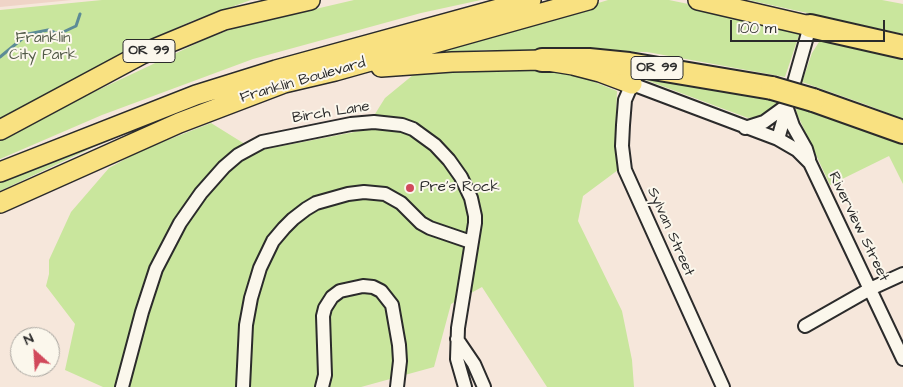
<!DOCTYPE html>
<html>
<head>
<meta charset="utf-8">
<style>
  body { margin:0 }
  #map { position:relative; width:903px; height:387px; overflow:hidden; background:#f6e7db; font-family:"Architects Daughter",sans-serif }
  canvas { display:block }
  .north { position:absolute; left:10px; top:327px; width:50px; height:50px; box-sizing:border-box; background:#fbf7ec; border:1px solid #a8a59f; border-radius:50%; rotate:334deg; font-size:14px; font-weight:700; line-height:20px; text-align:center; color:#2b2b2b }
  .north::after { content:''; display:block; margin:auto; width:18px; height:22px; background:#d1495b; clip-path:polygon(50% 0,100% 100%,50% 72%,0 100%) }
  .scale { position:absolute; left:730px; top:20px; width:155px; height:22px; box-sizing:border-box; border:2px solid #2b2b2b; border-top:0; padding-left:6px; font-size:15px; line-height:18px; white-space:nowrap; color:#2b2b2b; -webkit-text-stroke:4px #fbf7ec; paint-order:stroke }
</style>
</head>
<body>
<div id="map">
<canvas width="903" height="387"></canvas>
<div class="north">N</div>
<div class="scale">100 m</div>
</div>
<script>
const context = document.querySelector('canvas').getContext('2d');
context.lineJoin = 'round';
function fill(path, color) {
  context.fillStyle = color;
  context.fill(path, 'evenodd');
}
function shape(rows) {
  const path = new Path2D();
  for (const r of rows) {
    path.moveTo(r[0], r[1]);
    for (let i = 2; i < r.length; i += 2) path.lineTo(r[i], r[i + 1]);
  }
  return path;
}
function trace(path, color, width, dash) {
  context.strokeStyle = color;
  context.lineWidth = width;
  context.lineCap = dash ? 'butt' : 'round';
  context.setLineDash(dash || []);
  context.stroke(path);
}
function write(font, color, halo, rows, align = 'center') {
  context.font = font + ' "Architects Daughter",sans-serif';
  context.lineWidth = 4;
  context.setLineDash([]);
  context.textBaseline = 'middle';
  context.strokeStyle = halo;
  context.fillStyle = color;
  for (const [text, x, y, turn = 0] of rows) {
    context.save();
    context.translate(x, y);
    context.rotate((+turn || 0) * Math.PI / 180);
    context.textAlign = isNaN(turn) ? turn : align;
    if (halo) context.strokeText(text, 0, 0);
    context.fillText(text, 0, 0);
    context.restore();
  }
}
fill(shape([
  [0,0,72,0,0,7]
]), '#efd4c7');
fill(shape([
  [102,0,251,0,192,21,145,42,0,119,0,10],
  [354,0,481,0,421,13,253,59,102,115,0,159,0,141,58,109,206,39,234,28],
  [608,0,669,0,727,12,800,32,785,77,647,52,487,50,434,53,433,47,576,10],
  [748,0,882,0,903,4,903,34],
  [825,39,903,57,903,119,867,105,802,82,812,53,819,42],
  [515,69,577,75,617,91,615,140,618,170,583,196,578,221,622,311,632,360,634,387,547,387,482,287,451,304,434,367,361,387,103,387,65,370,75,324,46,286,49,274,49,260,71,212,109,168,142,150,211,123,256,151,365,130,385,98,413,75],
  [635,76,780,100,778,105,762,116,748,118],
  [795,104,903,140,903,184,889,156,830,185,797,114],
  [179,111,94,147,0,191,0,178]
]), '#c9e69d');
trace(shape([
  [0,57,28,34,48,30,59,34,76,26,80,14]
]), '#5d8b96', 3);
const minor = shape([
  [786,106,793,126,806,149,809,159],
  [745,128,764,122,786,106],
  [778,139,810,26],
  [805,326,870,289,903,274],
  [457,339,474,364,484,387],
  [122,387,142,312,156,269,180,223,201,193,224,167,238,155,262,142,351,124,374,122,402,125,413,129,435,145,449,160,461,177,471,198,475,216,475,223,458,328,457,359,465,387],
  [243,387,246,325,251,298,260,268,273,241,284,228,293,219,306,209,316,203,348,194,364,192,385,194,401,203,421,223,430,228,471,242],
  [322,387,325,375,323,316,325,308,332,297,340,291,363,286,373,287,381,291,392,305,399,345,400,361,397,387],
  [723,387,625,170,622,146,623,125,625,100,632,84,778,139,797,150,810,163,903,359]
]);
const primary = shape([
  [698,0,810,26],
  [381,67,452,62,542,60,573,65,600,72,632,84],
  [0,130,142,54,224,20,310,0],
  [0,172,196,95,276,70,531,0],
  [0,203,179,123,284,83,335,71,588,0]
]);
const motorway = shape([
  [810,26,903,47],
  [542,60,589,60,629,64,772,88],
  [813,100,903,132]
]);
trace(minor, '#2b2b2b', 16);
trace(primary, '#2b2b2b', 22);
trace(motorway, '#2b2b2b', 26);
trace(minor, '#fbf7ec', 12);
trace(primary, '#f9e181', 19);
trace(motorway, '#f9e181', 22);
const motorwayBridge = shape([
  [772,88,813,100]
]);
trace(motorwayBridge, '#2b2b2b', 26, []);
trace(motorwayBridge, '#f9e181', 22);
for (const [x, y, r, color] of [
  [410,188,5,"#d1495b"]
]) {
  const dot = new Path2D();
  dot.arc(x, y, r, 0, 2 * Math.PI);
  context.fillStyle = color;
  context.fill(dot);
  trace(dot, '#fbf7ec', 2);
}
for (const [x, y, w] of [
  [149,51,52],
  [657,68,52]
]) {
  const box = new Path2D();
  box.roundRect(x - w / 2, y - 11.5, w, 23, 4);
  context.fillStyle = '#fbf7ec';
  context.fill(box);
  trace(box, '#2b2b2b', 1);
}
write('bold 14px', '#2b2b2b', null, [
  ["OR 99",149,51],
  ["OR 99",657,68]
]);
write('15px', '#525a48', '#fbf7ec', [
  ["Franklin",43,39],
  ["City Park",43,56]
]);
write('15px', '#2b2b2b', '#fbf7ec', [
  ["Franklin Boulevard",303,81,-16],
  ["Birch Lane",331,113,-9],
  ["Riverview Street",858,227,64],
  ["Sylvan Street",670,232,66]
]);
write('15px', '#2b2b2b', '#fbf7ec', [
  ["Pre's Rock",420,188]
], 'left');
</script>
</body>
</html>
